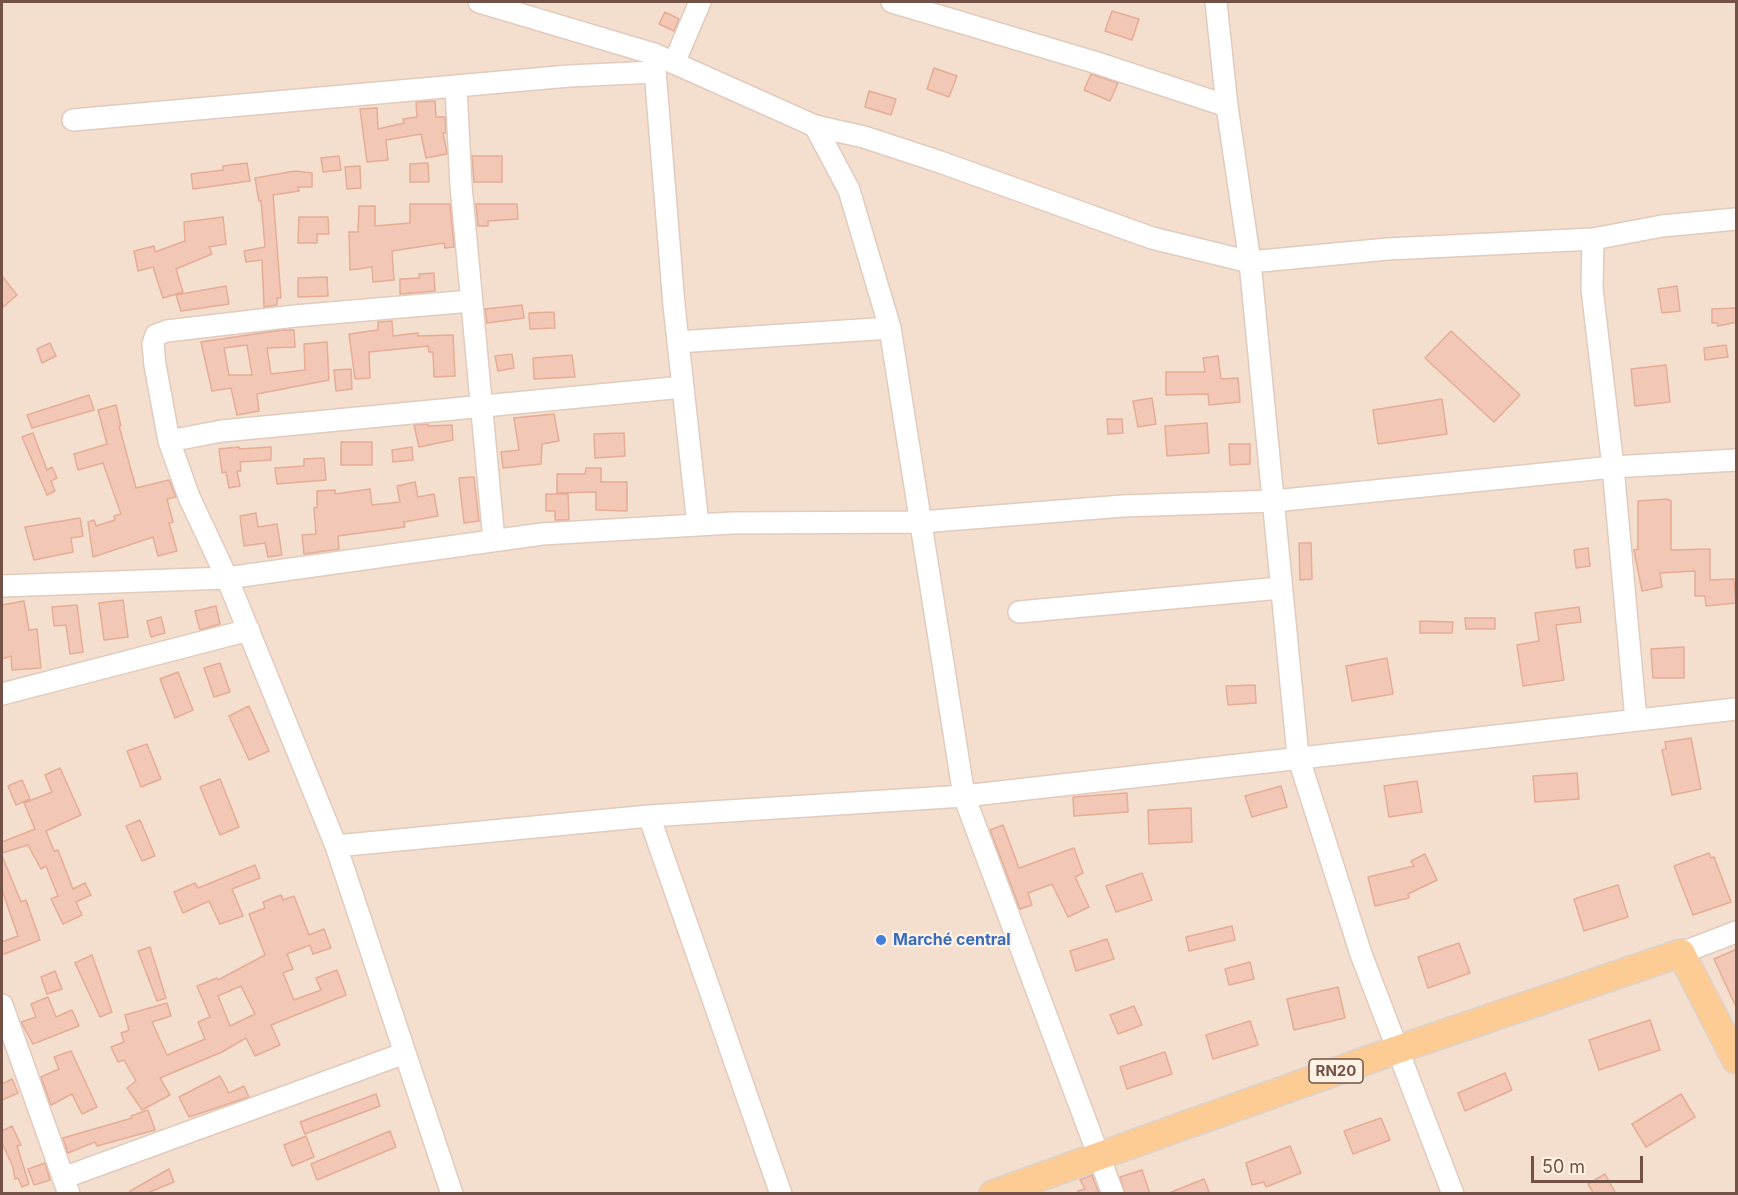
<!DOCTYPE html>
<html>
<head>
<meta charset="utf-8">
<style>
  body { margin:0 }
  #map { position:relative; width:1738px; height:1195px; overflow:hidden; background:#fceede; font-family:Inter,sans-serif }
  canvas { display:block }
  .frame { position:absolute; inset:0; border:3px solid #725246; pointer-events:none }
  .scale { position:absolute; left:1531px; top:1156px; width:112px; height:27px; box-sizing:border-box; border:3px solid #725246; border-top:0; padding-left:8px; font-size:18px; line-height:21px; white-space:nowrap; color:#725246; -webkit-text-stroke:4px #fff2e5; paint-order:stroke }
</style>
</head>
<body>
<div id="map">
<canvas width="1738" height="1195"></canvas>
<div class="frame"></div>
<div class="scale">50 m</div>
</div>
<script>
const context = document.querySelector('canvas').getContext('2d');
context.lineJoin = 'round';
function fill(path, color) {
  context.fillStyle = color;
  context.fill(path, 'evenodd');
}
function shape(rows) {
  const path = new Path2D();
  for (const r of rows) {
    path.moveTo(r[0], r[1]);
    for (let i = 2; i < r.length; i += 2) path.lineTo(r[i], r[i + 1]);
  }
  return path;
}
function trace(path, color, width, dash) {
  context.strokeStyle = color;
  context.lineWidth = width;
  context.lineCap = dash ? 'butt' : 'round';
  context.setLineDash(dash || []);
  context.stroke(path);
}
function write(font, color, halo, rows, align = 'center') {
  context.font = font + ' Inter,sans-serif';
  context.lineWidth = 4.5;
  context.setLineDash([]);
  context.textBaseline = 'middle';
  context.strokeStyle = halo;
  context.fillStyle = color;
  for (const [text, x, y, turn = 0] of rows) {
    context.save();
    context.translate(x, y);
    context.rotate((+turn || 0) * Math.PI / 180);
    context.textAlign = isNaN(turn) ? turn : align;
    if (halo) context.strokeText(text, 0, 0);
    context.fillText(text, 0, 0);
    context.restore();
  }
}
fill(shape([
  [2,2,1736,2,1736,1193,2,1193]
]), '#f4decd');
const building = shape([
  [1112,11,1139,19,1132,40,1105,31,1112,11],
  [665,12,679,19,674,31,659,24,665,12],
  [934,68,957,76,949,97,927,89,934,68],
  [1091,74,1118,83,1110,101,1084,90,1091,74],
  [869,91,896,99,891,115,865,107,869,91],
  [435,101,436,117,445,117,446,133,443,133,447,154,426,158,421,134,386,140,388,160,367,162,360,109,377,108,378,129,404,123,403,119,417,117,416,102,435,101],
  [339,156,341,170,323,172,321,158,339,156],
  [472,156,502,156,502,182,474,182,472,156],
  [247,163,250,181,193,189,191,174,223,170,223,166,247,163],
  [428,163,429,182,410,182,410,164,428,163],
  [360,166,361,188,347,189,345,167,360,166],
  [295,171,312,173,312,187,298,187,299,191,273,195,281,298,277,298,277,305,264,307,262,260,246,262,244,251,265,247,261,201,259,201,255,178,295,171],
  [410,204,450,204,454,247,445,248,444,243,392,251,394,280,373,282,372,267,350,270,349,232,358,232,359,206,375,206,375,226,410,223,410,204],
  [476,204,517,204,518,219,488,221,488,226,478,226,476,204],
  [223,217,226,244,209,247,212,254,176,269,183,292,163,298,153,267,138,271,134,251,154,246,155,252,185,241,184,222,223,217],
  [299,217,328,217,329,234,317,234,317,243,298,243,299,217],
  [434,273,435,291,400,294,400,279,420,278,419,274,434,273],
  [2,276,17,295,2,308,2,276],
  [327,277,328,296,298,297,298,278,327,277],
  [226,286,229,304,181,311,176,295,226,286],
  [1677,286,1680,311,1662,313,1658,289,1677,286],
  [522,305,524,318,487,323,485,309,522,305],
  [1737,308,1737,322,1718,326,1717,323,1712,323,1712,309,1737,308],
  [554,312,555,328,530,329,529,313,554,312],
  [392,321,393,336,418,333,418,336,453,335,455,376,434,377,433,352,429,352,428,346,369,352,370,378,355,379,349,334,378,330,378,322,392,321],
  [282,330,294,330,295,347,267,348,271,374,305,370,304,344,327,342,329,380,257,394,259,411,237,415,231,388,212,391,201,342,282,330],
  [247,345,252,375,229,375,224,348,247,345],
  [1451,331,1520,395,1494,422,1425,358,1451,331],
  [50,343,56,356,42,363,37,349,50,343],
  [1726,345,1728,357,1705,360,1704,348,1726,345],
  [512,354,514,368,498,371,495,356,512,354],
  [572,355,575,377,534,379,533,358,572,355],
  [1218,356,1221,379,1238,378,1240,402,1209,405,1208,394,1166,395,1166,372,1205,372,1203,358,1218,356],
  [1666,365,1670,402,1635,406,1631,369,1666,365],
  [351,369,352,389,336,391,334,370,351,369],
  [89,395,94,410,32,428,27,415,89,395],
  [1152,398,1156,424,1138,427,1133,401,1152,398],
  [1442,399,1447,434,1378,444,1373,410,1442,399],
  [116,405,121,426,119,426,136,488,169,480,176,497,167,499,173,522,169,523,177,551,158,556,153,537,93,557,88,522,94,520,96,526,115,520,114,516,121,514,103,463,78,470,74,454,107,444,98,410,116,405],
  [554,414,559,441,542,444,541,464,503,468,501,452,519,450,514,418,554,414],
  [1107,419,1122,419,1123,433,1108,434,1107,419],
  [1207,423,1209,453,1167,456,1165,426,1207,423],
  [428,424,428,426,452,425,453,440,419,447,414,425,428,424],
  [33,433,47,470,52,467,57,478,51,481,55,491,47,495,22,437,33,433],
  [624,433,625,456,595,458,594,434,624,433],
  [341,442,372,442,372,465,341,465,341,442],
  [1229,444,1250,444,1250,464,1230,465,1229,444],
  [239,447,239,449,271,447,271,460,240,462,241,471,237,471,240,486,229,488,226,472,222,473,219,449,239,447],
  [412,447,413,460,393,462,392,450,412,447],
  [324,458,326,480,277,484,275,468,304,466,304,459,324,458],
  [586,468,601,468,601,482,627,482,627,511,596,510,596,492,557,493,557,474,585,474,586,468],
  [474,477,479,521,464,523,459,478,474,477],
  [415,482,418,497,434,494,438,516,404,522,405,527,338,536,339,549,304,554,302,535,316,534,314,508,317,507,317,491,335,490,335,494,370,489,372,505,400,502,397,486,415,482],
  [546,494,568,494,569,520,555,520,555,511,546,511,546,494],
  [1667,499,1671,501,1671,550,1710,549,1710,580,1734,579,1736,603,1706,606,1705,596,1695,596,1695,571,1660,573,1662,587,1642,591,1634,550,1638,549,1638,501,1667,499],
  [256,513,258,527,277,524,282,555,268,557,265,543,244,546,240,516,256,513],
  [80,518,83,536,71,538,73,552,34,560,25,527,80,518],
  [1299,543,1311,543,1312,579,1300,580,1299,543],
  [1588,548,1590,566,1576,568,1574,550,1588,548],
  [123,600,128,637,104,640,99,603,123,600],
  [24,601,29,630,37,629,41,668,12,670,11,656,2,659,2,605,24,601],
  [77,605,83,652,70,654,66,625,54,626,52,607,77,605],
  [216,606,220,624,200,630,195,611,216,606],
  [1579,607,1581,622,1556,625,1564,680,1523,686,1517,645,1539,641,1535,613,1579,607],
  [161,617,165,633,151,637,147,621,161,617],
  [1465,618,1495,618,1495,629,1466,629,1465,618],
  [1420,621,1453,622,1452,633,1420,633,1420,621],
  [1684,647,1684,678,1653,678,1651,649,1684,647],
  [1387,658,1393,694,1352,701,1346,666,1387,658],
  [220,663,230,692,214,697,204,668,220,663],
  [178,672,193,710,175,718,160,679,178,672],
  [1255,685,1256,703,1228,705,1226,686,1255,685],
  [249,706,269,751,249,760,229,716,249,706],
  [1691,738,1701,789,1672,795,1662,750,1666,749,1665,742,1691,738],
  [147,744,161,779,141,787,127,751,147,744],
  [60,768,81,815,46,831,54,851,58,850,73,889,85,883,91,895,76,902,82,915,63,924,51,899,58,896,46,866,41,869,28,845,2,853,2,842,35,829,24,803,52,792,45,775,60,768],
  [1577,773,1579,799,1535,802,1533,776,1577,773],
  [220,779,239,827,220,835,200,787,220,779],
  [22,780,30,799,16,805,8,786,22,780],
  [1417,781,1422,812,1389,817,1384,786,1417,781],
  [1281,786,1287,807,1252,817,1245,796,1281,786],
  [1127,793,1128,812,1074,816,1073,797,1127,793],
  [1191,808,1192,842,1149,844,1148,810,1191,808],
  [140,820,155,856,142,861,126,826,140,820],
  [1003,825,1019,868,1074,848,1083,873,1075,877,1089,907,1068,917,1052,884,1028,893,1032,905,1020,909,990,830,1003,825],
  [1709,853,1711,858,1714,857,1731,902,1693,915,1674,866,1709,853],
  [1425,854,1437,880,1408,894,1409,898,1375,906,1368,877,1414,866,1411,861,1425,854],
  [2,856,21,902,26,900,40,940,2,955,2,942,18,936,2,890,2,856],
  [255,865,260,878,232,889,243,916,220,924,209,901,183,913,174,892,195,883,198,888,255,865],
  [1142,873,1152,900,1116,912,1106,886,1142,873],
  [1618,885,1628,917,1584,931,1574,899,1618,885],
  [281,895,283,900,294,896,309,935,324,929,331,948,313,954,310,945,287,954,293,969,283,973,294,1000,321,990,316,978,337,970,346,995,271,1025,280,1045,255,1056,246,1038,222,1052,160,1078,170,1095,142,1110,127,1088,136,1081,124,1060,118,1062,111,1047,124,1042,121,1033,129,1030,125,1015,167,1003,171,1016,152,1022,167,1055,205,1039,198,1022,210,1017,197,986,217,978,218,980,265,955,249,914,265,908,263,902,281,895],
  [241,986,255,1014,230,1026,218,996,241,986],
  [1232,926,1235,940,1189,951,1186,937,1232,926],
  [1107,939,1114,959,1076,971,1070,951,1107,939],
  [1459,943,1470,973,1428,988,1418,957,1459,943],
  [150,947,166,998,157,1001,138,951,150,947],
  [1737,949,1737,1009,1714,959,1737,949],
  [92,955,112,1012,100,1017,75,963,92,955],
  [1250,962,1254,979,1229,985,1225,969,1250,962],
  [55,971,62,989,47,994,41,977,55,971],
  [1338,987,1345,1018,1294,1030,1287,999,1338,987],
  [48,997,56,1017,72,1010,79,1026,33,1044,21,1022,36,1017,31,1004,48,997],
  [1134,1006,1142,1025,1118,1034,1110,1015,1134,1006],
  [1650,1020,1660,1050,1599,1070,1589,1040,1650,1020],
  [1250,1021,1258,1045,1213,1059,1206,1035,1250,1021],
  [71,1051,97,1107,82,1114,72,1094,51,1105,41,1077,59,1069,54,1057,71,1051],
  [1165,1052,1172,1074,1127,1089,1120,1067,1165,1052],
  [1505,1073,1512,1090,1465,1111,1458,1093,1505,1073],
  [220,1076,229,1093,244,1086,249,1097,189,1117,179,1097,220,1076],
  [12,1079,18,1093,2,1100,2,1084,12,1079],
  [376,1094,380,1106,305,1134,300,1122,376,1094],
  [1681,1094,1695,1117,1646,1147,1632,1124,1681,1094],
  [148,1110,155,1130,97,1146,95,1142,68,1153,63,1138,132,1118,131,1116,148,1110],
  [1381,1118,1390,1140,1353,1154,1344,1131,1381,1118],
  [12,1126,21,1145,17,1146,29,1184,22,1187,18,1178,15,1179,13,1167,2,1143,2,1131,12,1126],
  [390,1131,396,1147,317,1180,311,1164,390,1131],
  [306,1136,314,1157,292,1166,284,1145,306,1136],
  [1290,1146,1301,1173,1266,1187,1264,1182,1252,1185,1246,1163,1290,1146],
  [45,1163,50,1180,34,1185,28,1169,45,1163],
  [169,1169,174,1182,145,1194,131,1194,130,1191,169,1169],
  [1142,1170,1150,1194,1125,1194,1120,1177,1142,1170],
  [1605,1174,1616,1194,1594,1194,1588,1184,1605,1174],
  [1092,1175,1099,1194,1078,1194,1078,1191,1085,1189,1080,1180,1092,1175],
  [1204,1179,1210,1194,1169,1194,1169,1193,1204,1179]
]);
fill(building, '#f2c7b6');
trace(building, '#e5ac96', 1.5);
const minor = shape([
  [479,2,654,54,815,126,864,137,940,162,1152,238,1250,262,1388,249,1593,239],
  [892,2,1094,62,1227,106],
  [1216,2,1227,106,1250,262,1298,756,1361,954,1453,1194],
  [654,58,674,305,698,525],
  [674,63,700,2],
  [456,87,461,186,494,540],
  [73,120,569,76,655,72],
  [815,126,849,190,890,328,964,796,1113,1194],
  [1736,219,1662,226,1593,239,1592,289,1613,467,1736,460],
  [678,342,890,328],
  [169,441,222,431,683,387],
  [2,586,227,578,189,497,169,441,155,365,153,344,156,335,167,331,295,316,471,301],
  [1019,612,1280,588],
  [2,694,249,630],
  [649,816,781,1194],
  [336,846,227,578,542,534,732,523,921,522,1123,506,1274,501,1613,467,1636,720],
  [1681,953,1736,932],
  [2,1005,69,1194],
  [63,1178,405,1053],
  [452,1194,336,846,649,816,964,796,1736,709]
]);
const major = shape([
  [993,1194,1396,1050,1681,953,1736,1060]
]);
trace(minor, '#e2cbbe', 24);
trace(major, '#dad2cf', 30);
trace(minor, '#fff', 21);
trace(major, '#fdcc95', 27);
for (const [x, y, r, color] of [
  [881,940,6,"#3f7fe0"]
]) {
  const dot = new Path2D();
  dot.arc(x, y, r, 0, 2 * Math.PI);
  context.fillStyle = color;
  context.fill(dot);
  trace(dot, '#fff2e5', 2);
}
for (const [x, y, w] of [
  [1336,1071,54]
]) {
  const box = new Path2D();
  box.roundRect(x - w / 2, y - 12, w, 24, 4.5);
  context.fillStyle = '#fff2e5';
  context.fill(box);
  trace(box, '#725246', 1.5);
}
write('bold 15px', '#725246', null, [
  ["RN20",1336,1071]
]);
write('bold 16px', '#366cbe', '#fff2e5', [
  ["Marché central",893,940]
], 'left');
</script>
</body>
</html>
